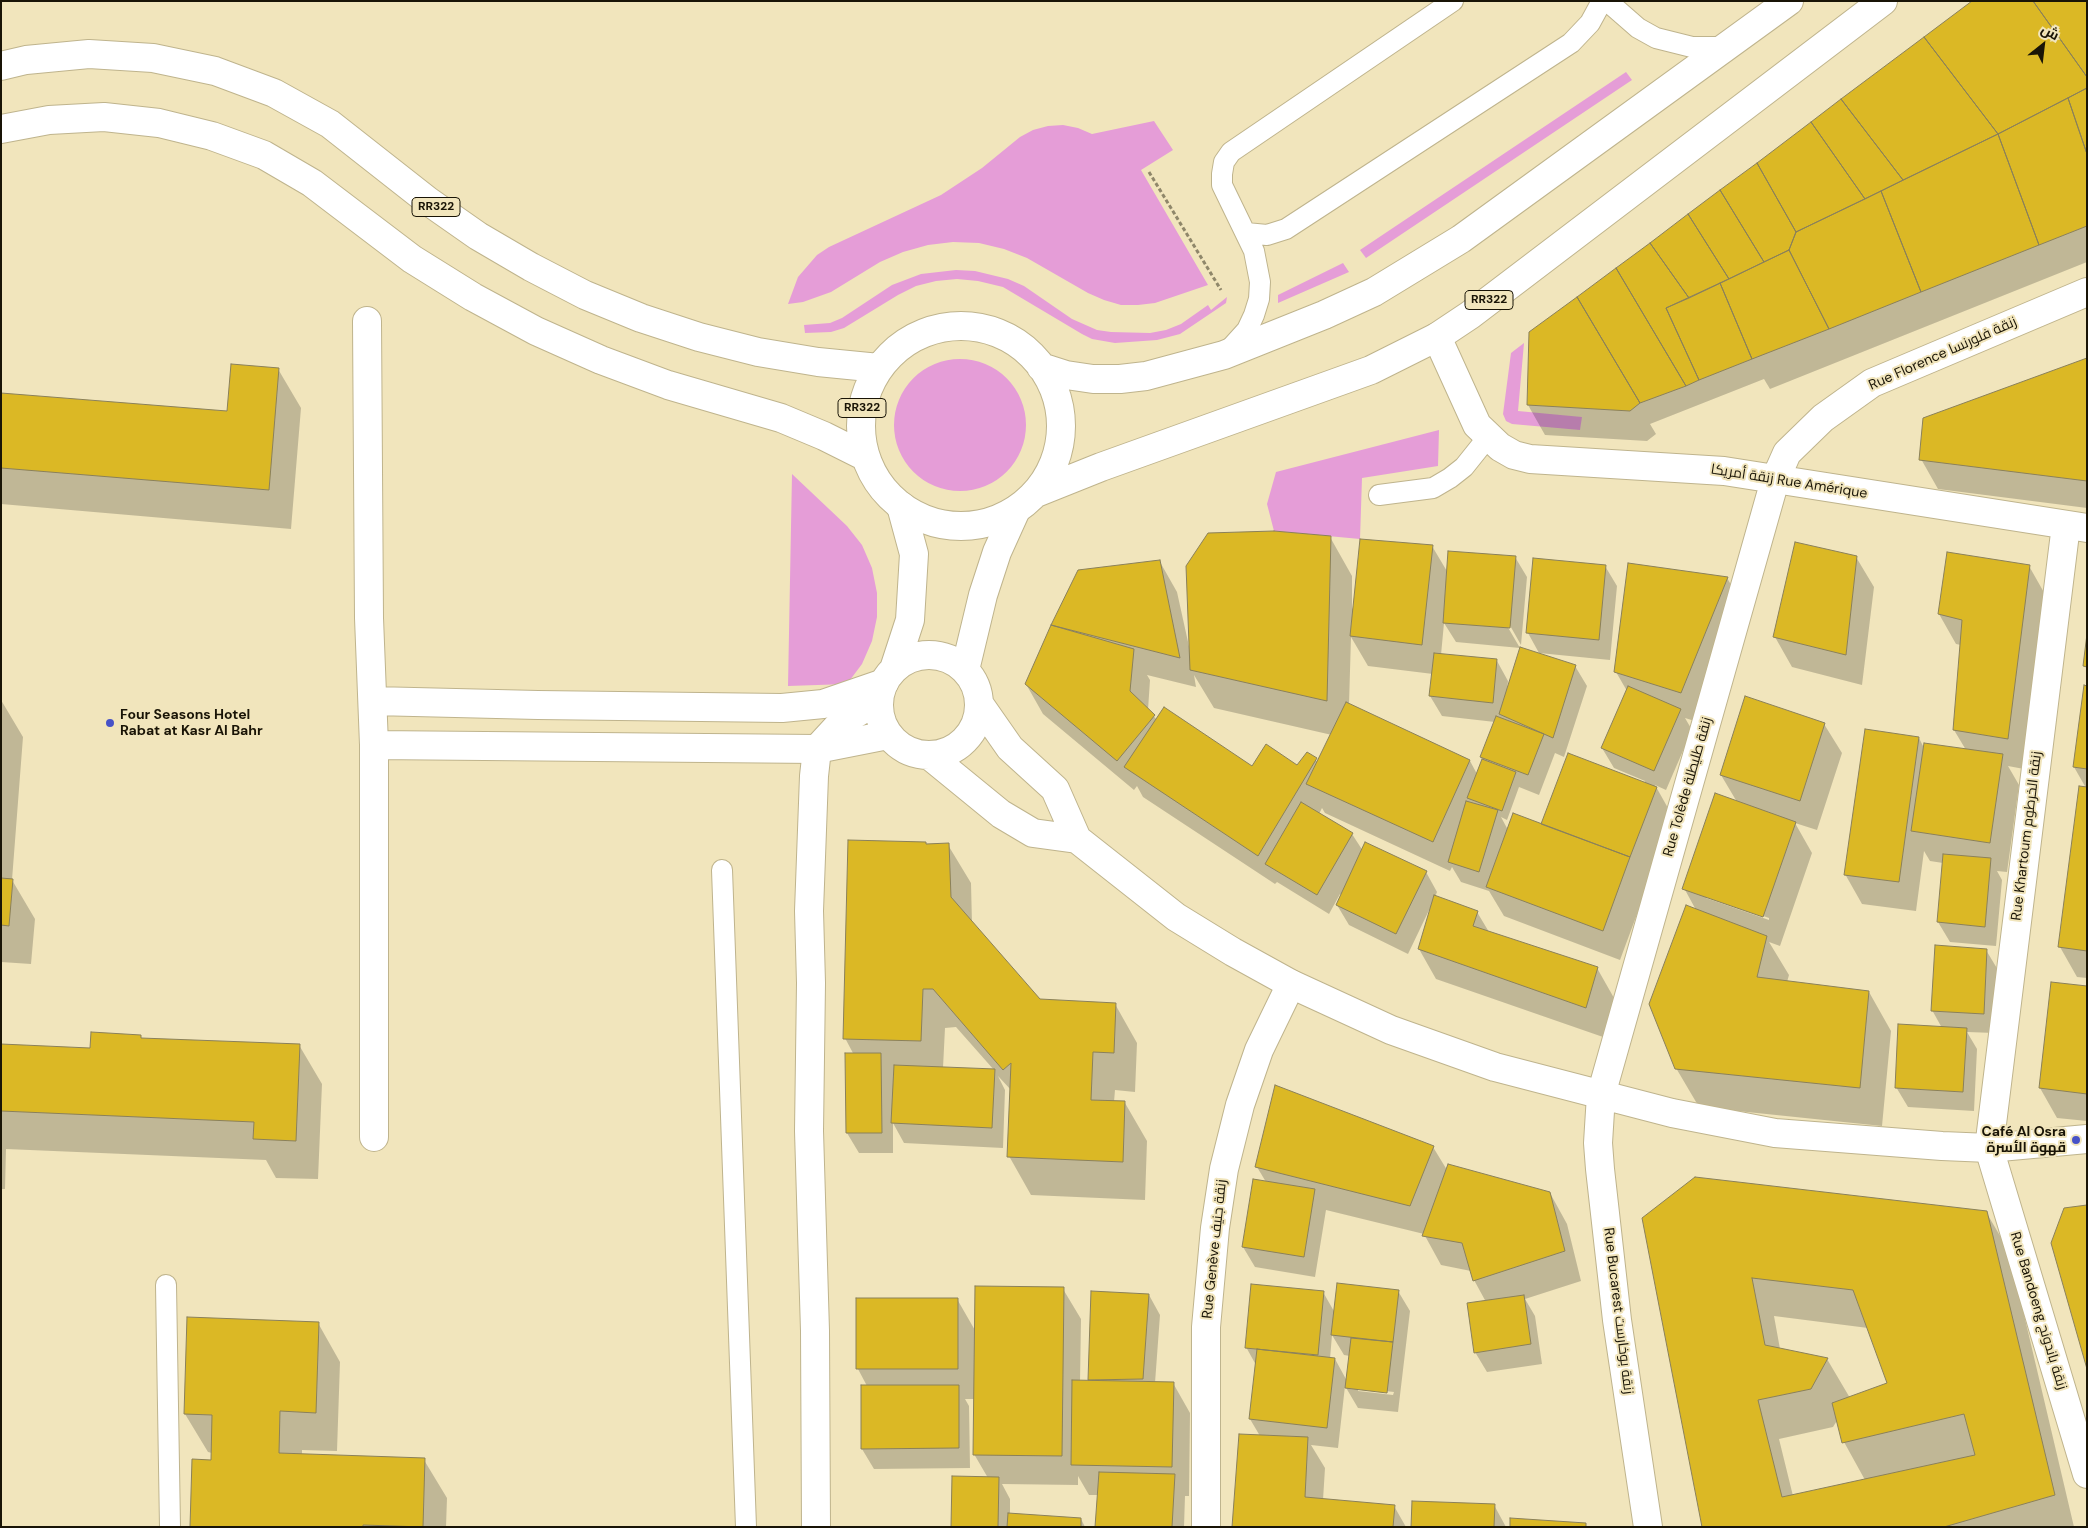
<!DOCTYPE html>
<html>
<head>
<meta charset="utf-8">
<style>
  body { margin:0 }
  #map { position:relative; width:2088px; height:1528px; overflow:hidden; background:#f1e5bc; font-family:"DM Sans",Cairo,sans-serif }
  canvas { display:block }
  .frame { position:absolute; inset:0; border:2px solid #191406; pointer-events:none }
  .north { position:absolute; left:2018px; top:20px; width:50px; height:50px; -webkit-text-stroke:4px #f1e5bc; paint-order:stroke; rotate:29deg; font-size:14px; font-weight:700; line-height:20px; text-align:center; color:#191406 }
  .north::after { content:''; display:block; margin:auto; width:18px; height:22px; background:#191406; clip-path:polygon(50% 0,100% 100%,50% 72%,0 100%) }
</style>
</head>
<body>
<div id="map">
<canvas width="2088" height="1528"></canvas>
<div class="frame"></div>
<div class="north">ش</div>
</div>
<script>
const context = document.querySelector('canvas').getContext('2d');
context.lineJoin = 'round';
function fill(path, color) {
  context.fillStyle = color;
  context.fill(path, 'evenodd');
}
function shape(rows) {
  const path = new Path2D();
  for (const r of rows) {
    if (r.length === 3) {
      path.moveTo(r[0] + r[2], r[1]);
      path.arc(r[0], r[1], r[2], 0, 2 * Math.PI);
      continue;
    }
    path.moveTo(r[0], r[1]);
    for (let i = 2; i < r.length; i += 2) path.lineTo(r[i], r[i + 1]);
  }
  return path;
}
function trace(path, color, width, dash) {
  context.strokeStyle = color;
  context.lineWidth = width;
  context.lineCap = dash ? 'butt' : 'round';
  context.setLineDash(dash || []);
  context.stroke(path);
}
function write(font, color, halo, rows, align = 'center') {
  context.font = font + ' "DM Sans",Cairo,sans-serif';
  context.lineWidth = 4;
  context.setLineDash([]);
  context.textBaseline = 'middle';
  context.strokeStyle = halo;
  context.fillStyle = color;
  for (const [text, x, y, turn = 0] of rows) {
    context.save();
    context.translate(x, y);
    context.rotate((+turn || 0) * Math.PI / 180);
    context.textAlign = isNaN(turn) ? turn : align;
    if (halo) context.strokeText(text, 0, 0);
    context.fillText(text, 0, 0);
    context.restore();
  }
}
fill(shape([
  [1626,72,1632,80,1366,258,1360,250],
  [1154,121,1173,150,1141,170,1208,285,1155,303,1138,305,1121,305,1104,300,1088,293,1027,258,1004,249,979,243,953,242,928,245,903,252,880,262,831,292,803,302,788,304,798,277,817,255,829,247,941,195,982,168,1020,137,1033,130,1048,126,1063,125,1078,128,1092,134],
  [1343,263,1349,272,1278,303,1278,295],
  [956,270,975,271,1008,279,1024,286,1072,319,1097,330,1111,332,1150,333,1166,330,1181,324,1208,305,1211,310,1227,297,1226,303,1180,334,1157,340,1115,343,1092,339,1082,334,1003,287,978,281,957,279,936,281,916,286,898,295,844,328,831,332,805,333,804,325,830,323,842,318,892,285,921,274],
  [1524,343,1518,411,1582,417,1580,430,1512,424,1506,421,1503,414,1511,353],
  [960,425,66],
  [1439,430,1438,466,1362,478,1360,539,1274,531,1267,504,1276,472],
  [792,474,847,526,862,545,872,568,877,593,877,617,872,641,862,664,847,684,788,686]
]), '#e59dd7');
fill(shape([
  [2087,1,2087,262,1770,389,1764,379,1650,424,1656,434,1647,441,1545,435,1528,405],
  [2087,359,2087,508,1938,489,1921,459],
  [278,369,301,408,291,529,1,504,1,394,228,413],
  [1330,537,1352,576,1352,609,1432,546,1448,573,1515,557,1527,577,1521,645,1508,622,1506,624,1520,648,1456,642,1444,623,1441,655,1497,661,1508,681,1507,689,1575,666,1587,686,1564,757,1555,753,1539,795,1519,787,1507,820,1501,817,1508,830,1542,826,1644,783,1645,781,1614,768,1602,748,1627,691,1616,672,1727,578,1745,608,1698,722,1685,718,1692,730,1666,790,1655,785,1673,817,1620,960,1504,916,1489,891,1461,882,1452,867,1450,871,1325,813,1322,808,1319,814,1352,834,1363,851,1426,872,1437,892,1435,897,1477,912,1489,932,1597,968,1614,998,1603,1037,1436,979,1419,949,1432,907,1431,906,1408,954,1349,925,1337,905,1342,895,1340,894,1329,914,1277,882,1275,884,1143,797,1137,786,1134,790,1043,714,1026,684,1052,625,1079,571,1160,562,1177,592,1190,651],
  [1351,637,1368,666,1433,674,1430,696,1442,716,1495,722,1477,774,1470,761,1349,705],
  [1147,675,1196,687,1194,675,1214,708,1332,735,1318,762,1307,753,1298,767,1252,768,1157,720,1148,710,1150,680],
  [1856,557,1874,587,1862,685,1792,667,1775,637],
  [1605,566,1617,586,1610,660,1539,653,1528,633],
  [2029,566,2046,596,2024,769,2008,766,2019,785,2007,872,1997,871,2002,880,1996,946,1950,942,1938,922,1943,863,1930,861,1924,851,1916,911,1862,904,1845,874,1919,738,1924,748,1966,750,1954,730,1961,645,1956,644,1939,614],
  [2087,687,2087,978,2077,977,2060,947,2086,788,2074,767],
  [1,700,23,737,12,880,35,919,31,964,1,962],
  [1824,724,1842,753,1817,830,1795,823,1812,853,1780,946,1769,942,1789,975,1787,982,1869,992,1891,1031,1882,1126,1699,1107,1676,1068,1696,910,1684,888,1737,802,1721,775],
  [1706,896,1769,918,1769,920,1706,898],
  [926,845,948,845,971,883,972,924,1039,1001,1115,1004,1137,1043,1135,1092,1115,1090,1114,1102,1125,1103,1147,1141,1145,1200,1031,1195,1009,1156,1011,1090,998,1076,1005,1090,1003,1148,904,1143,893,1123,893,1153,859,1153,847,1133,847,1055,854,1055,845,1038],
  [956,1027,994,1070,943,1068,945,1028],
  [1986,950,1998,970,1995,1033,1967,1032,1977,1049,1974,1111,1908,1107,1896,1087,1942,1028,1932,1010],
  [2087,988,2087,1121,2057,1118,2040,1088],
  [140,1036,142,1039,299,1045,322,1084,318,1179,276,1178,266,1160,6,1149,5,1189,1,1189,1,1045,91,1049],
  [1433,1147,1447,1170,1550,1193,1567,1224,1581,1281,1525,1299,1535,1316,1542,1364,1487,1372,1475,1352,1486,1302,1474,1280,1471,1271,1441,1265,1424,1234,1326,1210,1315,1277,1255,1267,1243,1247,1266,1182,1257,1167],
  [1695,1178,1986,1212,2009,1251,2074,1527,1703,1527],
  [1774,1316,1868,1328,1889,1383,1850,1398,1827,1359,1780,1349],
  [1838,1419,1844,1442,1865,1480,1793,1496,1779,1439,1833,1427],
  [1063,1289,1081,1319,1080,1382,1091,1382,1090,1380,1149,1295,1160,1315,1155,1383,1173,1383,1190,1413,1189,1496,1185,1496,1184,1527,1096,1527,1098,1495,1089,1495,1078,1476,1078,1485,1002,1484,1010,1499,1010,1514,1081,1519,1085,1527,952,1527,988,1478,974,1454,975,1399,965,1399,969,1406,970,1468,874,1469,862,1449,867,1386,858,1369,858,1299,957,1299,976,1332],
  [1398,1291,1410,1311,1398,1412,1358,1408,1345,1386,1338,1448,1311,1445,1325,1468,1323,1500,1394,1506,1406,1527,1233,1527,1260,1436,1250,1419,1256,1365,1246,1347,1323,1292,1335,1313],
  [1332,1335,1344,1355,1350,1356,1347,1381,1335,1359,1330,1359],
  [1358,1388,1394,1392,1393,1395,1358,1391],
  [318,1323,340,1362,337,1451,302,1450,302,1455,424,1460,447,1498,446,1527,191,1527,212,1461,212,1453,208,1452,185,1414],
  [1494,1505,1506,1527,1412,1527]
]), '#0003');
const building = shape([
  [1972,1,2033,1,2087,77,2087,88,1998,134,1924,37,1972,1],
  [2033,1,2087,1,2087,77,2033,1],
  [1924,37,1998,134,1903,180,1841,99,1924,37],
  [2087,88,2087,154,2068,98,2087,88],
  [2068,98,2087,154,2087,226,2039,245,1998,134,2068,98],
  [1841,99,1903,180,1865,199,1811,122,1841,99],
  [1811,122,1865,199,1796,232,1757,163,1811,122],
  [1998,134,2039,245,1921,292,1881,191,1998,134],
  [1757,163,1796,232,1789,250,1764,262,1720,190,1757,163],
  [1720,190,1764,262,1729,279,1688,214,1720,190],
  [1881,191,1921,292,1829,329,1789,250,1796,232,1881,191],
  [1688,214,1729,279,1689,298,1650,243,1688,214],
  [1650,243,1689,298,1666,308,1699,380,1686,386,1616,268,1650,243],
  [1789,250,1829,329,1752,359,1720,283,1789,250],
  [1616,268,1686,386,1640,403,1577,297,1616,268],
  [1720,283,1752,359,1699,380,1666,308,1720,283],
  [1577,297,1640,403,1630,411,1527,405,1529,332,1577,297],
  [2087,358,2087,481,1919,460,1923,418,2087,358],
  [231,364,279,368,269,490,1,468,1,393,227,411,231,364],
  [1274,531,1331,536,1327,701,1190,670,1186,566,1208,533,1274,531],
  [1360,539,1433,545,1422,645,1350,636,1360,539],
  [1795,542,1857,556,1846,655,1773,637,1795,542],
  [1448,551,1516,556,1510,628,1443,623,1448,551],
  [1947,552,2030,565,2008,739,1953,730,1962,620,1938,614,1947,552],
  [1533,558,1606,565,1599,640,1526,633,1533,558],
  [1160,560,1180,658,1051,625,1078,570,1160,560],
  [1628,563,1728,577,1681,693,1614,672,1628,563],
  [1051,625,1134,649,1130,691,1155,715,1117,761,1025,684,1051,625],
  [2087,634,2087,667,2083,666,2087,634],
  [1520,647,1576,665,1553,738,1499,714,1520,647],
  [1434,653,1497,659,1493,703,1429,696,1434,653],
  [2084,685,2087,686,2087,769,2073,767,2084,685],
  [1628,686,1681,709,1654,771,1601,748,1628,686],
  [1745,696,1825,723,1800,801,1720,775,1745,696],
  [1346,702,1470,760,1433,842,1306,784,1346,702],
  [1164,707,1252,766,1266,744,1297,765,1307,752,1317,758,1258,856,1124,767,1164,707],
  [1496,716,1544,734,1528,775,1480,757,1496,716],
  [1865,729,1919,737,1899,882,1844,875,1865,729],
  [1924,743,2003,754,1990,843,1911,831,1924,743],
  [1568,753,1657,787,1630,857,1541,824,1568,753],
  [1482,759,1516,772,1502,811,1467,798,1482,759],
  [2079,786,2087,787,2087,951,2058,947,2079,786],
  [1715,793,1796,822,1763,917,1682,889,1715,793],
  [1466,801,1498,810,1479,872,1448,862,1466,801],
  [1301,802,1353,833,1317,895,1265,864,1301,802],
  [1513,813,1630,857,1603,931,1486,887,1513,813],
  [848,840,926,842,926,844,949,843,951,897,1040,999,1116,1003,1114,1053,1093,1052,1091,1100,1125,1101,1123,1162,1007,1157,1011,1063,1003,1070,933,989,923,989,921,1041,843,1039,848,840],
  [1365,842,1427,871,1396,934,1336,905,1365,842],
  [1943,854,1991,858,1985,927,1937,922,1943,854],
  [1,878,13,879,9,926,1,925,1,878],
  [1434,895,1478,911,1473,926,1598,967,1586,1008,1418,949,1434,895],
  [1686,905,1767,936,1757,977,1869,991,1860,1088,1675,1069,1649,1004,1686,905],
  [1935,945,1987,949,1984,1014,1931,1011,1935,945],
  [2051,982,2087,986,2087,1094,2039,1088,2051,982],
  [1898,1024,1967,1028,1963,1092,1895,1088,1898,1024],
  [91,1032,141,1035,141,1038,300,1044,296,1141,253,1139,254,1122,1,1111,1,1044,90,1048,91,1032],
  [845,1053,881,1053,882,1133,846,1133,845,1053],
  [894,1065,995,1069,992,1128,891,1123,894,1065],
  [1275,1085,1434,1146,1410,1206,1255,1167,1275,1085],
  [1448,1164,1550,1192,1565,1251,1473,1281,1462,1243,1422,1236,1448,1164],
  [1695,1177,1987,1211,2055,1495,1944,1527,1702,1527,1642,1218,1695,1177],
  [1752,1278,1853,1290,1887,1383,1832,1403,1842,1443,1964,1414,1975,1455,1782,1497,1758,1400,1811,1389,1828,1358,1765,1345,1752,1278],
  [1253,1179,1315,1189,1304,1257,1242,1247,1253,1179],
  [2087,1205,2087,1369,2051,1243,2064,1208,2087,1205],
  [1337,1283,1399,1290,1393,1342,1331,1335,1337,1283],
  [1251,1284,1324,1291,1318,1355,1245,1348,1251,1284],
  [975,1286,1064,1287,1062,1456,973,1455,975,1286],
  [1091,1291,1149,1294,1143,1379,1088,1380,1091,1291],
  [1524,1295,1531,1344,1474,1353,1467,1303,1524,1295],
  [856,1298,958,1298,958,1369,856,1369,856,1298],
  [187,1317,319,1322,316,1413,280,1411,279,1453,425,1458,423,1527,363,1525,363,1527,190,1527,192,1459,211,1460,212,1415,184,1414,187,1317],
  [1351,1338,1393,1342,1387,1393,1345,1388,1351,1338],
  [1257,1349,1335,1358,1327,1428,1249,1419,1257,1349],
  [1072,1380,1174,1382,1172,1467,1071,1465,1072,1380],
  [861,1385,959,1385,959,1448,861,1449,861,1385],
  [1239,1434,1308,1437,1305,1497,1395,1505,1393,1527,1232,1527,1239,1434],
  [1099,1472,1175,1474,1172,1527,1095,1527,1099,1472],
  [952,1476,999,1477,998,1527,951,1527,952,1476],
  [1412,1501,1495,1504,1494,1527,1411,1527,1412,1501],
  [1008,1513,1081,1518,1081,1527,1007,1527,1008,1513],
  [1510,1518,1586,1523,1586,1527,1510,1527,1510,1518]
]);
fill(building, '#dbb825');
trace(building, '#8a805a', 1);
const lane = shape([
  [1607,1,1638,28,1656,38,1692,47,1727,47],
  [1246,233,1267,235,1286,229,1571,43,1590,23,1602,1],
  [1228,351,1247,330,1254,315,1259,299,1260,282,1254,251,1222,185,1222,174,1224,162,1231,152,1453,1],
  [1379,495,1433,488,1450,478,1464,467,1488,437],
  [722,870,746,1527],
  [166,1285,170,1527]
]);
const street = shape([
  [367,321,369,618,374,745,374,1137],
  [1437,337,1477,425,1500,447,1514,455,1530,459,1724,471,2087,528],
  [2066,525,1989,1148,2087,1474],
  [373,701,538,705,782,708,823,704,884,683],
  [374,745,817,749,888,735],
  [1601,1095,1775,480,1787,453,1823,418,1872,383,2087,292],
  [1206,1527,1206,1327,1215,1228,1224,1169,1240,1105,1259,1050,1291,984]
]);
const secondary = shape([
  [929,705,50],
  [894,669,910,620,914,554,901,506],
  [965,670,983,595,997,552,1016,510],
  [980,705,1010,748,1055,789,1077,839,1176,917,1233,952,1291,984,1391,1030,1495,1067,1672,1113,1775,1133,1942,1146,1989,1148,2087,1139],
  [930,756,1001,814,1033,833,1077,839],
  [1601,1095,1598,1143,1600,1169,1617,1320,1648,1527],
  [816,1527,815,1331,809,1131,811,983,809,911,814,776,817,749,841,723,879,699]
]);
const primary = shape([
  [1,66,26,60,89,54,153,58,215,71,274,93,330,124,428,201,478,236,531,267,585,295,641,318,699,337,758,352,818,362,879,368],
  [1,129,49,120,104,117,159,123,212,136,264,155,312,183,412,259,473,297,536,331,601,360,668,385,781,418,824,436,864,456],
  [961,426,100],
  [1041,367,1066,375,1093,379,1120,379,1146,376,1224,355,1324,315,1374,292,1461,239,1789,1],
  [1036,493,1101,467,1371,370,1437,337,1470,315,1883,1]
]);
trace(lane, '#bfb48d', 22);
trace(street, '#bfb48d', 30);
trace(secondary, '#bfb48d', 30);
trace(primary, '#bfb48d', 30);
trace(shape([
  [1149,172,1221,290]
]), '#8f876a', 3, [4, 2.5]);
trace(lane, '#fff', 20);
trace(street, '#fff', 28);
trace(secondary, '#fff', 28);
trace(primary, '#fff', 28);
for (const [x, y, r, color] of [
  [110,723,5,"#4752c7"],
  [2076,1140,5,"#4752c7"]
]) {
  const dot = new Path2D();
  dot.arc(x, y, r, 0, 2 * Math.PI);
  context.fillStyle = color;
  context.fill(dot);
  trace(dot, '#f1e5bc', 2);
}
for (const [x, y, w] of [
  [436,207,48],
  [1489,300,48],
  [862,408,48]
]) {
  const box = new Path2D();
  box.roundRect(x - w / 2, y - 9.5, w, 19, 4);
  context.fillStyle = '#f1e5bc';
  context.fill(box);
  trace(box, '#191406', 1);
}
write('bold 12px', '#191406', null, [
  ["RR322",436,207],
  ["RR322",1489,300],
  ["RR322",862,408]
]);
write('14px', '#191406', '#f1e5bc', [
  ["Rue Florence زنقة فلورنسا",1943,354,-24],
  ["زنقة أمريكا Rue Amérique",1789,482,9],
  ["Rue Tolède زنقة طليطلة",1688,787,-74],
  ["Rue Khartoum زنقة الخرطوم",2027,836,-83],
  ["Rue Genève زنقة جنيف",1215,1249,-84],
  ["Rue Bucarest زنقة بوخارست",1618,1311,83],
  ["Rue Bandoeng زنقة باندونج",2038,1311,73]
]);
write('bold 14px', '#191406', '#f1e5bc', [
  ["Four Seasons Hotel",120,715],
  ["Rabat at Kasr Al Bahr",120,731],
  ["Café Al Osra",2066,1132,"right"],
  ["قهوة الأسرة",2066,1148,"right"]
], 'left');
</script>
</body>
</html>
